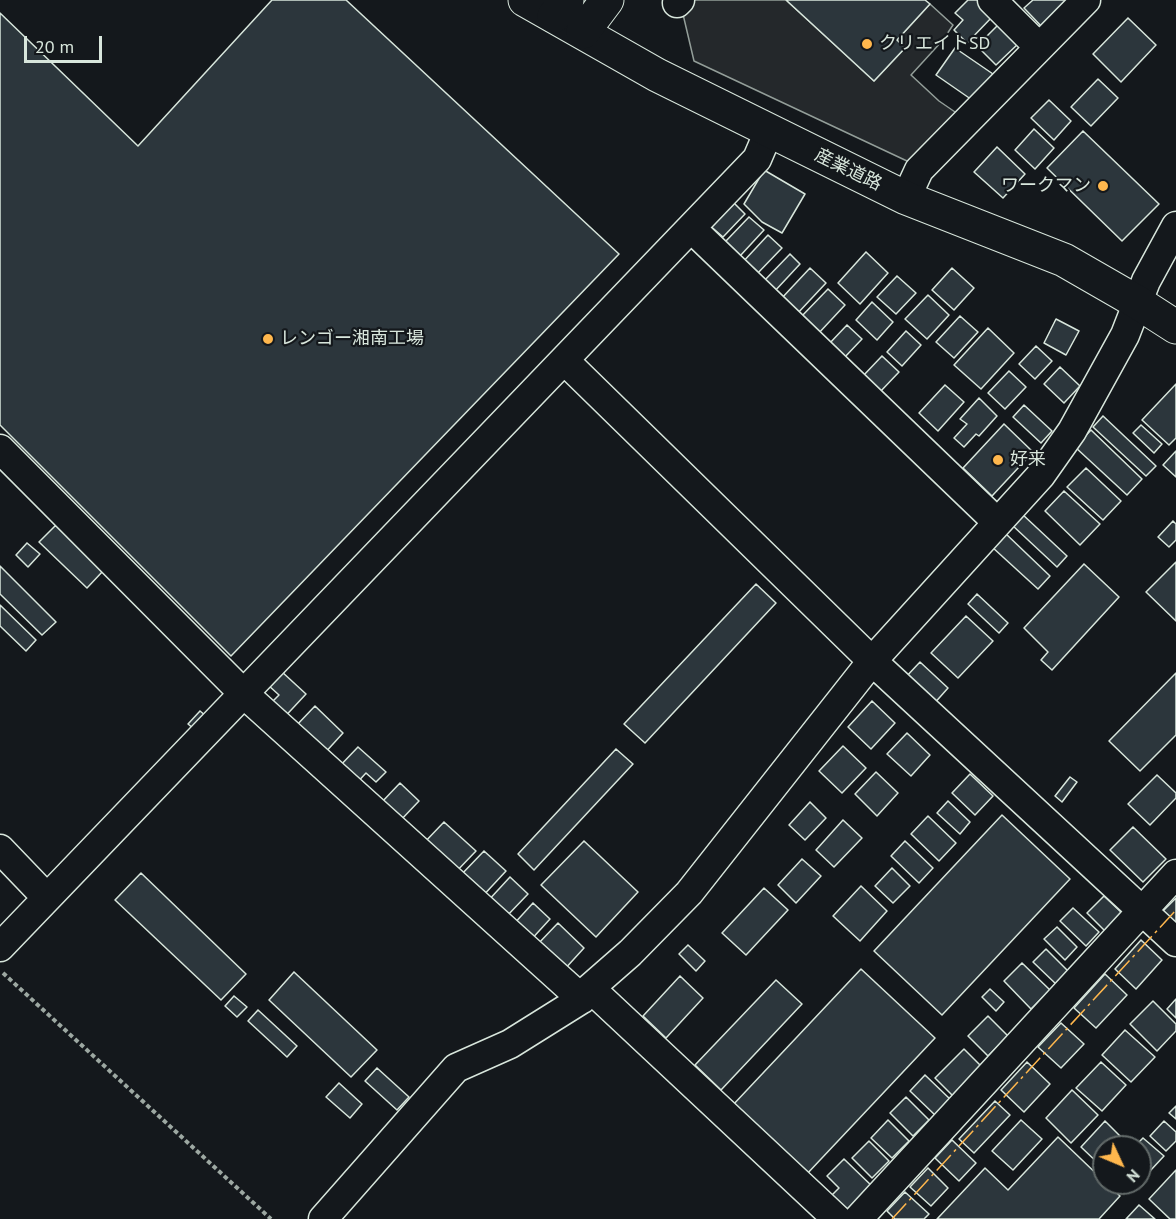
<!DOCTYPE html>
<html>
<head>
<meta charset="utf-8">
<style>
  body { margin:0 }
  #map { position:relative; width:1176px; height:1219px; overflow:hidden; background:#14181c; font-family:"PT Sans",sans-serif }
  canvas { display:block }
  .north { position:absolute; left:1092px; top:1135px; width:60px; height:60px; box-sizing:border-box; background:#14181c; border:2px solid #626a69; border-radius:50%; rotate:134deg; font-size:16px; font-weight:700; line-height:24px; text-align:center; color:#d8e6dc }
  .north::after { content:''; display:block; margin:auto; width:21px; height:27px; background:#ffb74d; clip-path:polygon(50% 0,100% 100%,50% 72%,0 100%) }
  .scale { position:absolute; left:24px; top:36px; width:78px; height:27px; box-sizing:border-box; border:3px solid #d8e6dc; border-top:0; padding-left:8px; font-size:18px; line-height:21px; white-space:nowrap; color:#d8e6dc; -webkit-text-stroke:4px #14181c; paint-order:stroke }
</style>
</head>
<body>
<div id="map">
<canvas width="1176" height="1219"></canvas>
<div class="north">N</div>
<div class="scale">20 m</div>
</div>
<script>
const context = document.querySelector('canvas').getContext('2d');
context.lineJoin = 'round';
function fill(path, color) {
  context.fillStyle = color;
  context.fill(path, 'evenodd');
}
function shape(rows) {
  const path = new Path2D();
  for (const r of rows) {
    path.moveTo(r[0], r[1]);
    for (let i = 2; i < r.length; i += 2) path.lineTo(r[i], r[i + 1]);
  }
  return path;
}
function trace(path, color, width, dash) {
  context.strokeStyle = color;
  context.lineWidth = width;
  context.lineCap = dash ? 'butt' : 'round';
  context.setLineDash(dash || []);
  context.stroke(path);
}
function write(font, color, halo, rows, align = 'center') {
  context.font = font + ' "PT Sans","Noto Sans JP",sans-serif';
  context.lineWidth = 4.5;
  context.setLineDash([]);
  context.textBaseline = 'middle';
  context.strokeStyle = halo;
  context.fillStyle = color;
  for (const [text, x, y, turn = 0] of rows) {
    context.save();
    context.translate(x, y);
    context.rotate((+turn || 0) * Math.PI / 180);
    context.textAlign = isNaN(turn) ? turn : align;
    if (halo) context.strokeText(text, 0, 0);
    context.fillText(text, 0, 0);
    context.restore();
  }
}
const parking = shape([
  [691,0,786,0,874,81,905,48,897,40,930,4,953,25,943,40,911,75,939,101,958,114,913,162,907,161,694,61,682,10,691,0]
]);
fill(parking, '#24282b');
trace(parking, '#939e99', 1.5);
const building = shape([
  [272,0,346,0,619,254,231,656,0,425,0,13,138,146,272,0],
  [786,0,925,0,930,4,897,40,905,48,874,81,786,0],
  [968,0,979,0,994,15,967,43,954,30,963,20,955,13,968,0],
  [1033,0,1071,0,1043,28,1024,8,1033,0],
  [1128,18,1156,45,1121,82,1093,54,1128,18],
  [1001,22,1020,42,996,65,977,46,1001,22],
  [955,48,993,74,975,102,936,75,955,48],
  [1098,79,1118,98,1091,126,1071,107,1098,79],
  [1049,100,1071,121,1054,140,1031,118,1049,100],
  [1034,129,1054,148,1035,169,1015,150,1034,129],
  [1083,131,1159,204,1122,241,1047,168,1083,131],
  [997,147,1025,174,1003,198,974,172,997,147],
  [764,170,805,194,782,233,762,222,744,204,764,170],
  [731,200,745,214,723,237,708,224,731,200],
  [749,217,764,230,740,256,725,242,749,217],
  [768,235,782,248,754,277,741,264,768,235],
  [866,252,888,273,860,304,838,283,866,252],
  [790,254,800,264,773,293,762,283,790,254],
  [810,268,826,283,796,315,780,300,810,268],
  [952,268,974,288,954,310,932,290,952,268],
  [897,276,916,293,896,314,877,297,897,276],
  [828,289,845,305,817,335,799,319,828,289],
  [928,295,949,315,927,339,905,319,928,295],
  [872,302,893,322,877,340,856,320,872,302],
  [960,316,978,332,954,358,936,342,960,316],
  [1056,319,1079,331,1066,355,1044,343,1056,319],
  [847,325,862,339,843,359,828,345,847,325],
  [988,328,1014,353,981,389,954,365,988,328],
  [906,331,921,345,902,366,887,352,906,331],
  [1036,346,1052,361,1035,379,1019,364,1036,346],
  [882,356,899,372,879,393,862,377,882,356],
  [1060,367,1080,386,1064,403,1044,384,1060,367],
  [1009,371,1026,387,1005,409,988,393,1009,371],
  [1176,384,1176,438,1169,445,1142,420,1176,384],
  [945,385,964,402,938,431,919,413,945,385],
  [979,398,997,416,979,436,976,434,964,447,954,438,967,424,960,419,979,398],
  [1024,405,1052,431,1041,443,1013,417,1024,405],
  [1103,416,1156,466,1146,476,1093,427,1103,416],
  [1004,424,1033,452,992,496,963,468,1004,424],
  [1141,425,1162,444,1154,453,1133,433,1141,425],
  [1091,430,1142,479,1127,495,1075,447,1091,430],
  [1176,451,1176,477,1163,465,1176,451],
  [1086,468,1121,501,1103,520,1067,487,1086,468],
  [1064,491,1100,524,1080,545,1045,511,1064,491],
  [1022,514,1067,556,1057,567,1012,525,1022,514],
  [1173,521,1176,524,1176,540,1169,547,1158,537,1173,521],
  [56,525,103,571,87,588,39,542,56,525],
  [1005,533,1050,576,1038,589,992,547,1005,533],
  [27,543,40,554,28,567,16,555,27,543],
  [1176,562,1176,621,1146,592,1176,562],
  [1084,564,1119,597,1052,670,1041,660,1048,652,1024,628,1084,564],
  [0,566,56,622,42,635,0,594,0,566],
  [756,584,776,603,645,743,624,724,756,584],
  [977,594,1008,623,999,633,968,604,977,594],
  [0,605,36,640,26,651,0,626,0,605],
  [966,616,993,641,958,678,931,653,966,616],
  [920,662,948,688,932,706,904,679,920,662],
  [281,671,306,694,279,723,265,709,279,695,268,685,281,671],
  [1176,673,1176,735,1140,771,1109,741,1176,673],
  [872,701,895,723,871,749,848,727,872,701],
  [315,706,343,733,323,755,294,728,315,706],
  [200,711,206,716,194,729,188,724,200,711],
  [907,733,930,755,911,776,887,754,907,733],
  [843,746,866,768,842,793,819,771,843,746],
  [358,747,386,772,376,782,366,773,353,787,336,770,358,747],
  [616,749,633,764,534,870,518,854,616,749],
  [876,772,898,793,877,816,855,794,876,772],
  [970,774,993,796,975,815,952,793,970,774],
  [1157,775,1176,793,1176,798,1150,825,1128,804,1157,775],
  [1070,777,1077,782,1062,802,1055,796,1070,777],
  [400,783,419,801,399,822,380,804,400,783],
  [948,801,970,822,960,834,937,813,948,801],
  [810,802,826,818,805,840,789,825,810,802],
  [1002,815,1070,879,942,1015,874,951,1002,815],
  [928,816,956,843,939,861,911,834,928,816],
  [843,820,862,838,834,867,816,850,843,820],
  [444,822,476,851,452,876,421,846,444,822],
  [1133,827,1166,859,1143,882,1110,850,1133,827],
  [584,841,638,892,596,937,541,885,584,841],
  [905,841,933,868,919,883,891,856,905,841],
  [484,851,506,871,480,899,458,878,484,851],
  [802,859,821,876,796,903,778,885,802,859],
  [892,868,910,886,893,903,875,886,892,868],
  [141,873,246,974,221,1000,115,900,141,873],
  [510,877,528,894,504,919,486,903,510,877],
  [861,886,887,911,860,941,833,916,861,886],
  [764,888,788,910,746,955,722,933,764,888],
  [1104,896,1122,913,1105,931,1087,913,1104,896],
  [1176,898,1176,931,1159,915,1176,898],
  [533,903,550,919,529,942,512,926,533,903],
  [1073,908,1099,932,1086,946,1060,921,1073,908],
  [558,923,584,948,563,971,536,946,558,923],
  [1057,927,1077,947,1065,960,1044,939,1057,927],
  [1141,940,1162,960,1136,989,1115,969,1141,940],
  [688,945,705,961,696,971,679,954,688,945],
  [1046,949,1069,972,1057,985,1033,962,1046,949],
  [1022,963,1050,990,1031,1009,1004,981,1022,963],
  [861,969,935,1038,805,1176,731,1107,861,969],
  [294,972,377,1050,351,1077,269,1000,294,972],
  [1105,974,1127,995,1096,1028,1074,1008,1105,974],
  [680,976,703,998,666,1038,643,1016,680,976],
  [776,980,802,1004,721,1090,695,1065,776,980],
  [990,989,1004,1002,996,1011,982,997,990,989],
  [234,996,247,1007,237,1017,225,1006,234,996],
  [1176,999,1176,1018,1167,1009,1176,999],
  [1153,1001,1176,1024,1176,1031,1157,1051,1130,1024,1153,1001],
  [258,1010,297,1046,287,1057,248,1021,258,1010],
  [988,1016,1008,1036,988,1056,968,1036,988,1016],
  [1061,1023,1084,1044,1061,1068,1038,1047,1061,1023],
  [1125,1030,1155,1057,1131,1082,1102,1055,1125,1030],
  [964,1049,983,1068,954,1097,935,1078,964,1049],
  [1027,1062,1050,1084,1024,1112,1001,1090,1027,1062],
  [1101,1062,1126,1085,1102,1111,1076,1088,1101,1062],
  [377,1068,409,1097,397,1110,365,1081,377,1068],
  [925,1075,951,1100,936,1116,910,1091,925,1075],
  [339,1083,362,1104,350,1118,326,1097,339,1083],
  [1072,1090,1098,1115,1071,1143,1046,1118,1072,1090],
  [906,1097,929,1120,913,1136,890,1113,906,1097],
  [995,1101,1010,1115,974,1153,959,1139,995,1101],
  [1176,1106,1176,1119,1169,1113,1176,1106],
  [888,1120,909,1141,892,1158,871,1138,888,1120],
  [1021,1120,1042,1139,1013,1170,992,1151,1021,1120],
  [1105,1121,1125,1141,1119,1147,1104,1147,1104,1163,1101,1166,1081,1147,1105,1121],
  [1164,1121,1176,1132,1176,1141,1166,1151,1150,1136,1164,1121],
  [1058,1137,1104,1181,1104,1183,1107,1183,1120,1196,1099,1219,937,1219,985,1168,1008,1190,1058,1137],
  [1143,1138,1164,1156,1150,1171,1140,1161,1140,1147,1134,1147,1143,1138],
  [952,1140,976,1163,959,1181,935,1158,952,1140],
  [869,1141,889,1161,872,1178,852,1158,869,1141],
  [844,1159,875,1189,852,1214,832,1195,839,1188,827,1176,844,1159],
  [928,1168,948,1188,931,1206,910,1187,928,1168],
  [1176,1170,1176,1219,1170,1219,1149,1199,1176,1170],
  [905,1192,929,1214,924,1219,895,1219,887,1211,905,1192],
  [1139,1205,1155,1219,1126,1219,1139,1205]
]);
fill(building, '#2c363c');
trace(building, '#d8e6dc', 1.5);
const minor = shape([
  [992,0,1039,47],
  [677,3,680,0],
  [906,198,919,170,1086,0],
  [691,228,997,522],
  [564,360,872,661,1176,942],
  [0,449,243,693,582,999],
  [0,849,47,898],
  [0,947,757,159,769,131],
  [590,988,837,1219],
  [323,1219,456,1068,510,1044,582,999,590,988,630,953,689,893,872,661,1041,475,1072,431,1125,335,1146,281,1176,226],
  [858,1219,1176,874]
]);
const major = shape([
  [525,0,657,75,906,198,1064,260,1137,302,1176,327]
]);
const highway = shape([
  [554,16,567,0],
  [583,32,607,0]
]);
trace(minor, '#d8e6dc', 31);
trace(major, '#d8e6dc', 35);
trace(highway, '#d8e6dc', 35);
trace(shape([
  [3,973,271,1219]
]), '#9da8a2', 4, [4.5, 3]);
trace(minor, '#14181c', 28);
trace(major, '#14181c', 33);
trace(highway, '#14181c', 33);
trace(shape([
  [892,1219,1176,910]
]), '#ffb74d', 1.5, [21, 4.5, 3, 4.5]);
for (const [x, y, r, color] of [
  [867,44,6,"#ffb74d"],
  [1103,186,6,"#ffb74d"],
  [268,339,6,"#ffb74d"],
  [998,460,6,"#ffb74d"]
]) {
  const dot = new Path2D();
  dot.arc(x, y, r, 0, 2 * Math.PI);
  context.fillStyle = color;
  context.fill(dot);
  trace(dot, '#14181c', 2);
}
write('18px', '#d8e6dc', '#14181c', [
  ["クリエイトSD",879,44],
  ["ワークマン",1091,186,"right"],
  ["レンゴー湘南工場",280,339],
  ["好来",1010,460]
], 'left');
write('18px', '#d8e6dc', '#14181c', [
  ["産業道路",848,170,26]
]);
</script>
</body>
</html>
